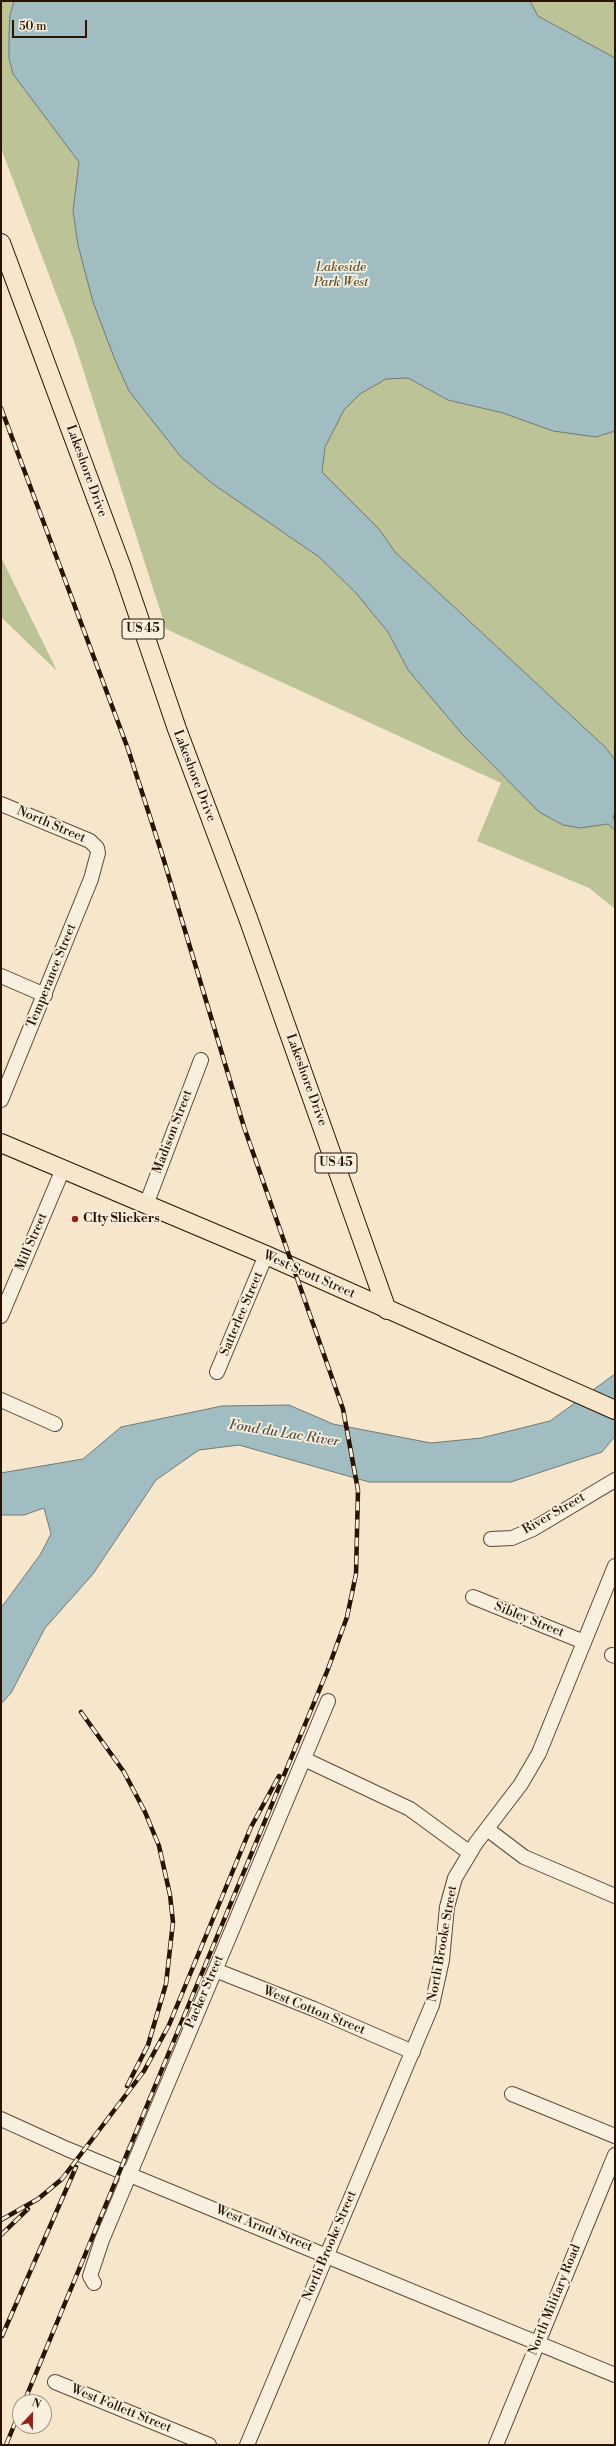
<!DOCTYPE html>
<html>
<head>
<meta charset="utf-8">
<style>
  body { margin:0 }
  #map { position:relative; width:616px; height:2446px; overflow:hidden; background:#f5e6cc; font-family:"Libre Bodoni",serif }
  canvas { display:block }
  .frame { position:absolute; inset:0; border:2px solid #291401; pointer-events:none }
  .north { position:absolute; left:12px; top:2394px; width:40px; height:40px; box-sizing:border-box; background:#f8efde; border:1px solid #a59786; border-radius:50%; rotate:22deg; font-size:11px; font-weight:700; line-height:16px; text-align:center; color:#291401 }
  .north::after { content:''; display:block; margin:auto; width:14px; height:18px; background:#8f2418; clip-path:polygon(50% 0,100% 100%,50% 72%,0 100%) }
  .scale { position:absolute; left:12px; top:20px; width:75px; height:18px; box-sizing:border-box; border:2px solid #291401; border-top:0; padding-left:5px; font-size:12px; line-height:14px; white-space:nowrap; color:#291401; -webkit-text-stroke:3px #f8efde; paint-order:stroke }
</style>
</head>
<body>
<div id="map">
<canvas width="616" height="2446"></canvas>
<div class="frame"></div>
<div class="north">N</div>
<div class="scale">50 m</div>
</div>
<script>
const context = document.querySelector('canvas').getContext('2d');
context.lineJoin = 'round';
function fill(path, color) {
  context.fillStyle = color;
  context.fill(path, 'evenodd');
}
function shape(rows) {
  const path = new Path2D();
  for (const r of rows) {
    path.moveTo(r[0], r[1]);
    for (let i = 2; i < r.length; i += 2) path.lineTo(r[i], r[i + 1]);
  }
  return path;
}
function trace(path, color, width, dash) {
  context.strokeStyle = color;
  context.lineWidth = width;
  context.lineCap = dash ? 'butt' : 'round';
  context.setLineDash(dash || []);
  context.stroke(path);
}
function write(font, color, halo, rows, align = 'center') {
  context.font = font + ' "Libre Bodoni",serif';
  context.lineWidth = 3.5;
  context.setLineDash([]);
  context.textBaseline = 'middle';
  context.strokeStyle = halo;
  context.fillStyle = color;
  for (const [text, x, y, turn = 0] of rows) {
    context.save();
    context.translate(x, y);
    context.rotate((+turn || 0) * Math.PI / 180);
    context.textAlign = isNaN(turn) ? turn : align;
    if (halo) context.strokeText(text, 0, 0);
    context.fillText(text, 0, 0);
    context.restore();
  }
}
fill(shape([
  [1,1,615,1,615,909,589,888,477,841,501,783,166,629,74,341,1,148],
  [1,557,57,671,1,617]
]), '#bcc497');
const water = shape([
  [14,1,530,1,538,16,615,58,615,431,596,437,553,431,503,413,448,400,408,378,386,379,360,394,344,410,325,447,322,472,379,529,395,552,605,747,615,760,615,811,613,818,615,820,615,830,608,824,580,828,563,825,539,812,462,734,408,670,388,632,355,592,319,557,213,484,181,457,129,391,115,360,93,302,78,245,73,211,79,162,13,74,9,58,9,35,10,15,14,1],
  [615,1374,615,1436,602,1452,511,1482,369,1482,239,1445,199,1450,156,1480,93,1574,45,1628,11,1693,1,1704,1,1608,40,1555,51,1534,44,1508,24,1515,1,1515,1,1473,83,1459,121,1427,222,1406,289,1405,333,1424,431,1443,481,1438,550,1421,615,1374]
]);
fill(water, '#a2bdc2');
trace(water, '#727975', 1);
const minor = shape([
  [1,804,90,841,97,848,98,853,91,879,1,1100],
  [1,976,45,995],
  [146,1205,201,1060],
  [1,1316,63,1169],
  [217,1372,266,1255],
  [1,1400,55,1424],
  [491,1539,512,1538,533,1529,615,1480],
  [473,1597,584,1642],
  [612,1655,615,1656],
  [304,1759,410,1809,470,1853],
  [487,1829,524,1857,615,1896],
  [215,1970,314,2009,413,2052],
  [512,2094,615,2136],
  [1,2119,67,2149,615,2375],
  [94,2283,90,2276,102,2240,328,1701],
  [55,2382,209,2445],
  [247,2445,432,2005,442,1960,447,1907,455,1878,476,1843,521,1784,539,1753,615,1566],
  [496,2445,615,2155]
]);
const major = shape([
  [1,243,122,568,177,729,248,918,387,1310],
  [1,1143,266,1255,615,1410]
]);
trace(minor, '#5c4834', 16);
trace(major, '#291401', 20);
trace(minor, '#f8efde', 14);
trace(major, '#f5e6cc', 18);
const rail = shape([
  [1,408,128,749,162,854,244,1127,343,1409,358,1490,356,1574,347,1617,328,1669,24,2402],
  [81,1712,124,1772,145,1812,159,1846,170,1895,173,1922,166,1984,148,2045,127,2086],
  [1,2220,38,2199,62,2179,144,2071,169,2025,251,1827,279,1776],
  [1,2235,28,2209],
  [2,2336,76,2167],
  [6,2445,20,2411]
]);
trace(rail, '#291401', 4.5);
trace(rail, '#f8efde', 3, [9]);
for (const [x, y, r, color] of [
  [75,1219,4,"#8f2418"]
]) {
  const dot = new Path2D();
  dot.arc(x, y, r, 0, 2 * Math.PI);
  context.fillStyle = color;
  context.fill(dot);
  trace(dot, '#f8efde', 1.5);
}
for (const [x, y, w] of [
  [143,629,42],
  [336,1163,42]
]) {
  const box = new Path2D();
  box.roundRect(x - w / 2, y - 10, w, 20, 3);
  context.fillStyle = '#f8efde';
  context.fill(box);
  trace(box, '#291401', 1);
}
write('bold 12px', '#291401', null, [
  ["US 45",143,629],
  ["US 45",336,1163]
]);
write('italic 13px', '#5c5236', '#f8efde', [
  ["Lakeside",341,268],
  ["Park West",341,283]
]);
write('13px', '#291401', '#f8efde', [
  ["Lakeshore Drive",86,471,70],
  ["Lakeshore Drive",194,776,69],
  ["North Street",51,825,23],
  ["Temperance Street",52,976,-68],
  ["Lakeshore Drive",306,1080,70],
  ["Madison Street",173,1132,-69],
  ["Mill Street",32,1242,-67],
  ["West Scott Street",309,1275,24],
  ["Satterlee Street",242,1314,-67],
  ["River Street",554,1514,-30],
  ["Sibley Street",529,1620,22],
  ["North Brooke Street",443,1944,-80],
  ["Packer Street",205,1992,-67],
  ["West Cotton Street",314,2011,22],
  ["West Arndt Street",264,2229,22],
  ["North Brooke Street",330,2246,-67],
  ["North Military Road",555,2300,-68],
  ["West Follett Street",121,2409,22]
]);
write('bold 13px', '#291401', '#f8efde', [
  ["CIty Slickers",83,1219]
], 'left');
write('italic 14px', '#534f45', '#f8efde', [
  ["Fond du Lac River",284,1434,9]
]);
</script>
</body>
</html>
